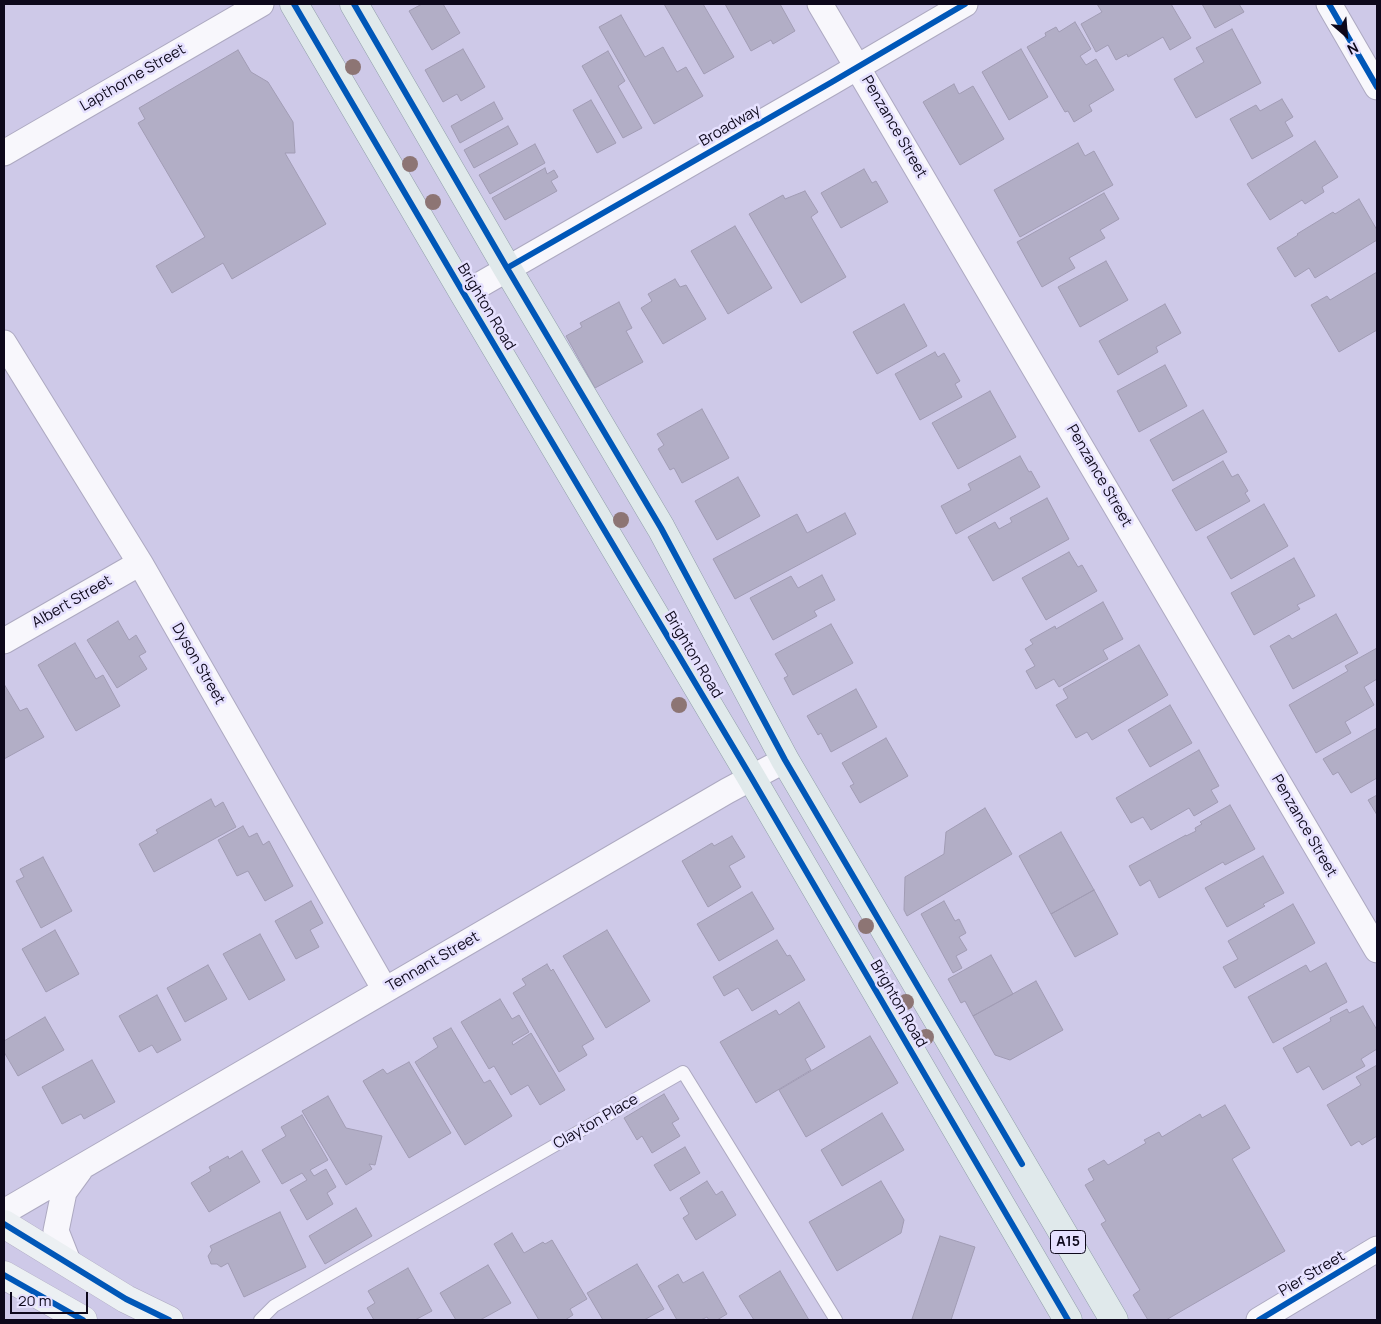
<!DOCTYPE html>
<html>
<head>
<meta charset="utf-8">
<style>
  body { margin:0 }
  #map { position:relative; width:1381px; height:1324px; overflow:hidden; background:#cec9e8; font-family:Manrope,sans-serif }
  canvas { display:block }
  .frame { position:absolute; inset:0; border:5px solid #0d081b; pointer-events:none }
  .north { position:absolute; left:1321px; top:10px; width:50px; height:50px; -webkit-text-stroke:4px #e6e1ff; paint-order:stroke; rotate:153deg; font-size:14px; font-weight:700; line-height:20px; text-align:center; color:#0d081b }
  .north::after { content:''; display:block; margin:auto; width:18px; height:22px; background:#0d081b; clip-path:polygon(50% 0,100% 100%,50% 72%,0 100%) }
  .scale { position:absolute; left:10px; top:1292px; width:78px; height:22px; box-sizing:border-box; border:2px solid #0d081b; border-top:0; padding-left:6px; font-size:15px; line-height:18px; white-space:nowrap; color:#0d081b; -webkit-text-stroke:4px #e6e1ff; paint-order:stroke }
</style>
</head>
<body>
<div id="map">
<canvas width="1381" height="1324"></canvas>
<div class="frame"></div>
<div class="north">N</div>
<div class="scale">20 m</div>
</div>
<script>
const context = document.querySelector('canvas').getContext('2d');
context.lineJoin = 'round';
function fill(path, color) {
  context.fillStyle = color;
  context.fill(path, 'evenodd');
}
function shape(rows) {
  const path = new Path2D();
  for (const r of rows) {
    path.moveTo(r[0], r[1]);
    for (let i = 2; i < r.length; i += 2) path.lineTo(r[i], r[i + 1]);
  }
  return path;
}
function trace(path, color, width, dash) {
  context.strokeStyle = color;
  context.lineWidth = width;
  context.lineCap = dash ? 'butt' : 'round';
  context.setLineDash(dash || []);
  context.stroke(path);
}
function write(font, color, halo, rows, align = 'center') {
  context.font = font + ' Manrope,sans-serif';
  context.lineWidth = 5;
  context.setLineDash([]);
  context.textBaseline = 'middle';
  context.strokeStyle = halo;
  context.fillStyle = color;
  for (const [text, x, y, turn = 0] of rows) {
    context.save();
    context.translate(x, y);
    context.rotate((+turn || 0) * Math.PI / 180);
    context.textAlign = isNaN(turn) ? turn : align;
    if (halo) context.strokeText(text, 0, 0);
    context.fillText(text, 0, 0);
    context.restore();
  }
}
const building = shape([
  [422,4,443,4,460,33,432,50,409,11,422,4],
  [664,4,703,4,734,57,704,74,664,4],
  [725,4,780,4,795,31,773,44,771,40,751,51,725,4],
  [1097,4,1171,4,1191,38,1170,50,1163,37,1128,57,1127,54,1116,60,1108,45,1096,52,1081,24,1102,12,1097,4],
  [1202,4,1239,4,1244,12,1215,28,1202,4],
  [621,15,645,57,663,47,677,72,686,67,703,96,654,124,599,27,621,15],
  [1075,22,1091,49,1080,56,1086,65,1096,59,1114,90,1089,105,1092,111,1074,122,1068,111,1065,112,1027,47,1046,36,1045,33,1056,27,1059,32,1075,22],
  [1232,29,1261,83,1196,118,1174,79,1204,62,1196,48,1232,29],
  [463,49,485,87,461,101,457,94,443,102,425,70,463,49],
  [1021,49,1048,97,1009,120,982,72,1021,49],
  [238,50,251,72,268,82,293,122,295,153,285,153,326,224,232,279,223,263,172,293,156,266,205,237,138,123,145,119,139,108,238,50],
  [608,51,625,81,618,86,642,128,623,138,582,66,608,51],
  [954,84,959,94,973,86,1004,139,960,165,923,102,954,84],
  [1282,99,1293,117,1285,122,1293,136,1252,159,1230,119,1256,105,1260,111,1282,99],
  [591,100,616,143,597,153,573,110,591,100],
  [494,102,503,119,460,143,451,126,494,102],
  [508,126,518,144,474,168,464,150,508,126],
  [1315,141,1338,177,1322,187,1324,192,1305,204,1302,200,1270,220,1247,184,1315,141],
  [1078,143,1085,156,1094,151,1113,185,1020,237,994,190,1078,143],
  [535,144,545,163,490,194,479,175,535,144],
  [545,168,547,174,554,170,558,177,551,181,557,191,505,220,492,198,545,168],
  [864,169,872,183,876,181,888,202,841,228,821,193,864,169],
  [805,191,818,212,811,217,846,277,801,303,749,214,783,195,785,199,805,191],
  [1104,193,1119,219,1100,230,1105,238,1069,258,1075,268,1042,287,1017,242,1104,193],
  [1359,199,1377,230,1377,240,1315,278,1309,268,1295,277,1277,248,1298,235,1297,234,1333,212,1335,214,1359,199],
  [735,226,772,288,728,314,691,251,735,226],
  [1106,261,1128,300,1080,327,1058,287,1106,261],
  [1377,272,1377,330,1339,352,1311,305,1327,296,1330,300,1377,272],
  [675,279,680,287,686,285,706,319,663,344,641,308,652,301,648,294,675,279],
  [619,302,632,328,626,331,643,362,595,388,566,336,582,327,580,323,619,302],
  [904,304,927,346,877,374,853,332,904,304],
  [1165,304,1181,333,1156,347,1158,352,1118,375,1099,341,1165,304],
  [935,352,938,357,944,353,960,381,955,384,962,397,920,420,895,374,935,352],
  [1165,365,1187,406,1139,432,1117,391,1165,365],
  [990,391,1016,437,958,469,932,423,990,391],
  [702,409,729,458,682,483,674,468,670,470,658,449,664,445,657,434,702,409],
  [1203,410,1227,452,1173,481,1150,440,1203,410],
  [1020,456,1029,472,1031,471,1040,487,956,534,941,506,971,490,968,484,1020,456],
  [1223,461,1232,477,1238,474,1248,491,1245,493,1250,501,1196,531,1172,490,1223,461],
  [738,477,760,516,717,540,695,501,738,477],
  [1047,498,1069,539,993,581,968,537,995,522,999,529,1012,522,1010,518,1047,498],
  [1264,504,1288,546,1231,579,1207,537,1264,504],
  [845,513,856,534,735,599,713,559,797,514,807,533,845,513],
  [1069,552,1078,567,1082,565,1097,591,1046,620,1022,578,1069,552],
  [1294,558,1315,596,1297,605,1300,609,1254,635,1231,593,1294,558],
  [822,575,835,600,814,611,817,616,773,640,750,598,791,576,798,588,822,575],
  [1103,602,1123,639,1103,650,1108,659,1059,687,1054,679,1036,689,1026,671,1035,666,1025,649,1033,644,1030,640,1055,626,1056,629,1103,602],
  [1336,614,1358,653,1293,689,1270,646,1289,635,1292,639,1336,614],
  [118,621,129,640,136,635,146,652,139,656,147,669,117,688,87,640,118,621],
  [831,624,853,663,793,695,784,678,788,676,775,654,831,624],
  [75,643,96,679,103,675,120,706,76,731,38,665,75,643],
  [1139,645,1168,695,1092,740,1087,732,1076,738,1056,705,1068,698,1063,689,1139,645],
  [1377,648,1377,679,1364,687,1374,705,1345,722,1351,733,1316,753,1289,705,1348,671,1345,666,1377,648],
  [4,684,20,711,27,708,44,737,4,759,4,684],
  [856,689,877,727,831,752,821,733,818,735,807,716,856,689],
  [1170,705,1192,743,1150,767,1128,730,1170,705],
  [1377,728,1377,778,1351,793,1338,772,1333,775,1323,759,1377,728],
  [886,738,908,776,860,803,850,786,854,784,842,763,886,738],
  [1199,750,1219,786,1211,790,1218,802,1194,816,1189,808,1151,830,1143,817,1131,823,1116,798,1199,750],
  [1377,795,1377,815,1368,800,1377,795],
  [211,799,215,807,223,802,236,827,154,872,139,844,158,833,156,830,211,799],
  [1230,805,1255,849,1225,865,1223,862,1159,898,1150,880,1140,886,1129,866,1186,835,1186,836,1196,831,1195,828,1202,824,1200,822,1230,805],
  [985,808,1012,854,907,916,904,910,905,877,944,854,946,832,985,808],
  [243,826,249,837,257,833,263,845,269,841,293,886,265,901,248,871,237,876,218,840,243,826],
  [1061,832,1094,890,1051,914,1019,856,1061,832],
  [732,836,745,857,729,866,741,887,708,907,682,861,712,843,714,846,732,836],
  [1263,856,1284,893,1263,904,1265,906,1227,927,1205,888,1263,856],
  [43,857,72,911,41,928,16,881,24,877,20,869,43,857],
  [1094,890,1118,934,1075,957,1051,914,1094,890],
  [752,892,774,929,719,961,697,924,752,892],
  [311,901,323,923,310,930,319,947,296,959,275,921,311,901],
  [944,901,955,921,959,919,966,933,959,937,967,950,956,956,962,968,953,973,921,914,944,901],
  [1293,904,1315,943,1235,988,1223,967,1238,959,1228,941,1293,904],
  [55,930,79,974,46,992,22,949,55,930],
  [607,930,650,1001,606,1028,563,956,607,930],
  [260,934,285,980,249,1000,223,954,260,934],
  [777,940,787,956,790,955,805,980,752,1011,738,988,724,996,713,977,777,940],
  [991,955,1013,994,973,1016,965,1001,961,1003,948,979,991,955],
  [1326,963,1347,1002,1273,1043,1248,997,1306,965,1310,972,1326,963],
  [547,964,551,971,553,969,594,1039,582,1046,587,1055,559,1072,513,993,526,985,522,979,547,964],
  [208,965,227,999,185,1022,167,988,208,965],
  [1036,981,1063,1030,1010,1060,995,1055,973,1016,1036,981],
  [157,995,181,1040,157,1053,152,1045,139,1052,119,1016,157,995],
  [500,999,512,1019,519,1015,529,1032,512,1042,513,1045,531,1033,565,1090,540,1105,528,1085,511,1095,494,1066,489,1069,461,1022,500,999],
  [799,1002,825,1047,805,1059,811,1070,756,1103,720,1042,776,1010,779,1015,799,1002],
  [1363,1006,1377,1030,1377,1049,1361,1059,1365,1066,1323,1090,1309,1066,1297,1073,1283,1048,1331,1021,1330,1018,1347,1009,1349,1013,1363,1006],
  [45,1017,64,1050,18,1076,4,1052,4,1041,45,1017],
  [451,1028,484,1083,490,1080,512,1116,465,1145,415,1062,438,1047,433,1038,451,1028],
  [870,1036,898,1083,806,1137,779,1090,870,1036],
  [92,1060,115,1102,84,1119,81,1114,62,1124,42,1087,92,1060],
  [409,1062,451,1133,409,1158,363,1081,383,1069,387,1074,409,1062],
  [1377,1065,1377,1136,1362,1145,1359,1141,1351,1146,1327,1105,1361,1085,1356,1077,1377,1065],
  [664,1094,679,1119,672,1123,680,1136,652,1153,642,1136,637,1140,624,1118,664,1094],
  [328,1096,346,1128,382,1136,375,1165,369,1164,372,1169,346,1185,302,1111,328,1096],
  [1225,1105,1250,1148,1232,1159,1285,1251,1166,1320,1148,1320,1133,1295,1140,1290,1101,1224,1106,1221,1085,1185,1094,1180,1088,1169,1104,1160,1108,1165,1146,1143,1144,1140,1159,1132,1162,1137,1200,1114,1202,1118,1225,1105],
  [882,1113,904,1150,842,1186,821,1150,882,1113],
  [302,1115,328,1160,310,1170,314,1176,326,1169,336,1187,327,1193,333,1204,307,1220,290,1190,307,1180,302,1173,282,1184,262,1150,286,1136,281,1127,302,1115],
  [685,1147,700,1173,670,1191,654,1165,685,1147],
  [242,1151,260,1182,209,1212,191,1183,211,1171,209,1167,228,1156,229,1159,242,1151],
  [707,1181,716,1195,722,1191,736,1215,696,1240,683,1218,689,1214,680,1198,707,1181],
  [881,1181,904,1220,901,1233,837,1271,809,1222,881,1181],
  [356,1208,372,1236,325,1264,309,1236,356,1208],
  [280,1212,306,1267,244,1297,228,1263,221,1267,217,1264,211,1264,208,1256,212,1250,210,1246,280,1212],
  [512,1233,524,1253,543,1242,545,1244,552,1240,587,1299,570,1309,573,1315,565,1320,539,1320,494,1244,512,1233],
  [940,1236,975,1247,951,1320,917,1320,912,1319,940,1236],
  [637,1264,664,1309,644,1320,603,1320,587,1293,637,1264],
  [488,1265,511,1303,480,1320,456,1320,440,1293,488,1265],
  [408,1268,432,1311,415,1320,374,1320,367,1308,375,1303,368,1291,408,1268],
  [780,1271,809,1320,754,1320,739,1296,780,1271],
  [703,1272,727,1314,717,1320,709,1320,707,1317,701,1320,677,1320,658,1286,678,1274,683,1283,703,1272]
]);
fill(building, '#b2aec6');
trace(building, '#a19cb4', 1);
const lane = shape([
  [260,1320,274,1306,683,1072,836,1320]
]);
const street = shape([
  [820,4,1377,950],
  [1329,4,1377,87],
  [4,153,261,4],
  [464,294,832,82,965,4],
  [4,343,140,563,385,990],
  [4,641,140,563],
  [4,1212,727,791,785,760],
  [69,1264,56,1231,64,1192,80,1170],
  [1259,1320,1377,1249]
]);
const secondary = shape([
  [4,1224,126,1299,169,1320],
  [4,1275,83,1320]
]);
const primary = shape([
  [294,4,464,294,751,777,1068,1320],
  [354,4,507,268,661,528,785,760,1114,1320]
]);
trace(lane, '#ada9c1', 14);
trace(street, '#ada9c1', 27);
trace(secondary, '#ada9c1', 29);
trace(primary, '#919faa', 29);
trace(lane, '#f8f7fc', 12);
trace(street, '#f8f7fc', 25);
trace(secondary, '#ecf0f3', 28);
trace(primary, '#e0e9eb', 28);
trace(shape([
  [294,4,464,294,751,777,1068,1320],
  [354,4,507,268,661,528,785,760,1022,1164],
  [1329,4,1377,87],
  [507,268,832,82,965,4],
  [4,1224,126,1299,169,1320],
  [4,1275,83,1320],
  [1259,1320,1377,1249]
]), '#0057b8', 6);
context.fillStyle = '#8d7574';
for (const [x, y] of [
  [353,67],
  [410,164],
  [433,202],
  [621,520],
  [679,705],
  [866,926],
  [906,1002],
  [926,1037]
]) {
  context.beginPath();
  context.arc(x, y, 8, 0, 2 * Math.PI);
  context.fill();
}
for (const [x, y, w] of [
  [1068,1242,35]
]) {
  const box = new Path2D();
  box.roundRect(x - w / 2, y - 11.5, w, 23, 4);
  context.fillStyle = '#e6e1ff';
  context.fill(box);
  trace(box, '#0d081b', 1);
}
write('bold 14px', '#0d081b', null, [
  ["A15",1068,1242]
]);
write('15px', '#0d081b', '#e6e1ff', [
  ["Lapthorne Street",133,78,-30],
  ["Broadway",730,126,-30],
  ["Penzance Street",894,127,60],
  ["Brighton Road",486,307,59],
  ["Penzance Street",1099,476,60],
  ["Albert Street",72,602,-30],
  ["Brighton Road",693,655,59],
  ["Dyson Street",198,664,60],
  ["Penzance Street",1304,826,60],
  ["Tennant Street",433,962,-30],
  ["Brighton Road",898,1004,60],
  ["Clayton Place",596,1122,-30],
  ["Pier Street",1312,1274,-31]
]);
</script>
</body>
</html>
